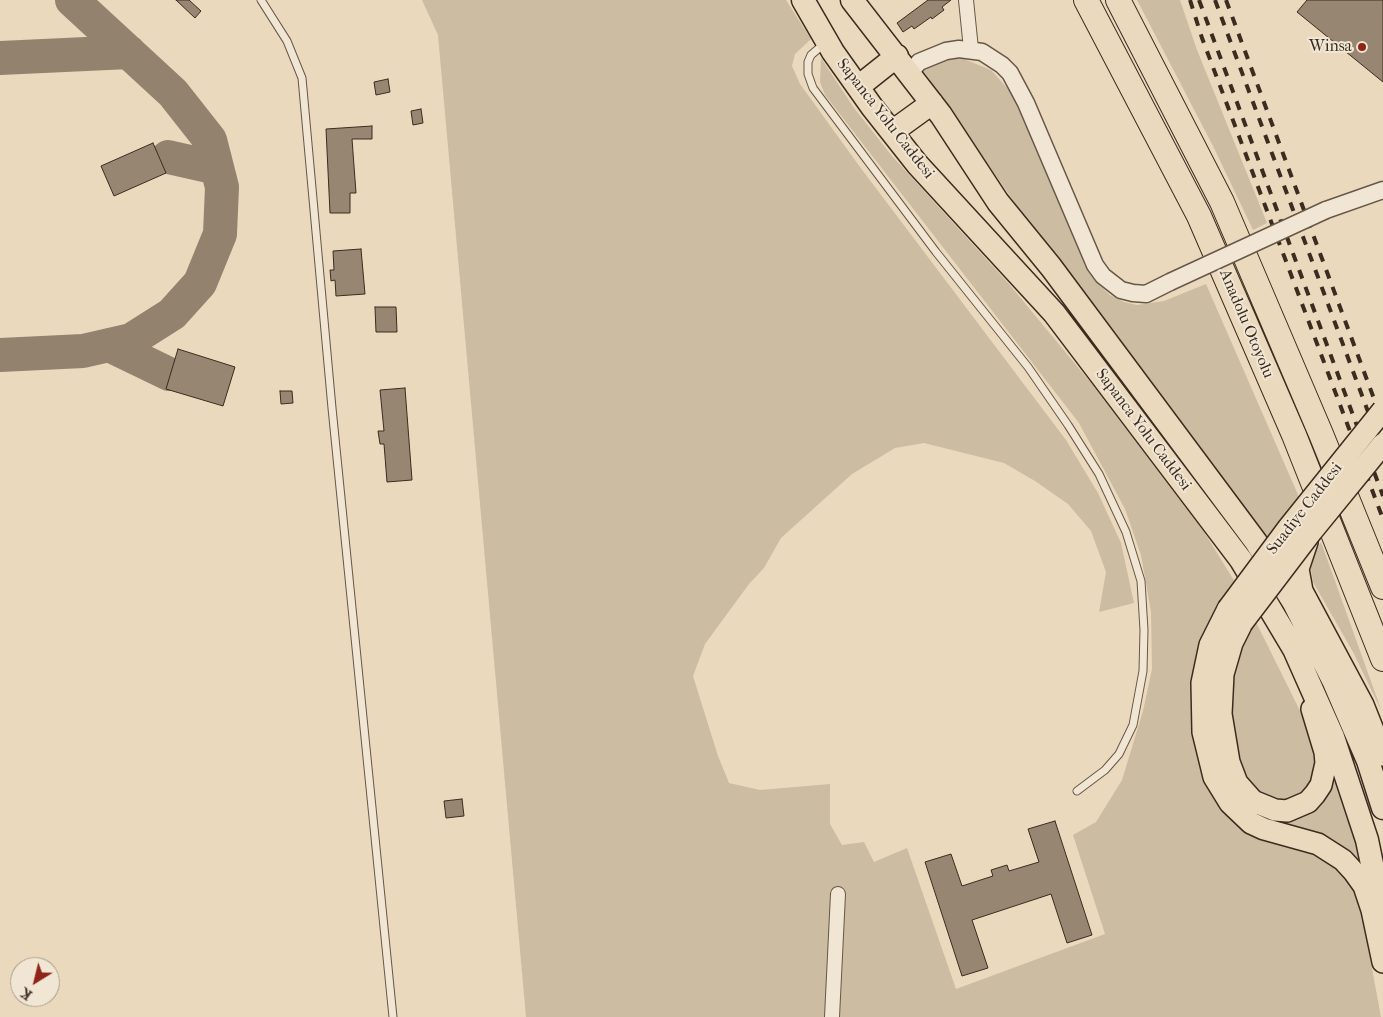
<!DOCTYPE html>
<html>
<head>
<meta charset="utf-8">
<style>
  body { margin:0 }
  #map { position:relative; width:1383px; height:1017px; overflow:hidden; background:#ead9bd; font-family:"IM FELL French Canon",serif }
  canvas { display:block }
  .north { position:absolute; left:10px; top:957px; width:50px; height:50px; box-sizing:border-box; background:#f1e6d4; border:1px solid #a89c8c; border-radius:50%; rotate:216deg; font-size:14px; font-weight:700; line-height:20px; text-align:center; color:#3b2c20 }
  .north::after { content:''; display:block; margin:auto; width:18px; height:22px; background:#8f2418; clip-path:polygon(50% 0,100% 100%,50% 72%,0 100%) }
</style>
</head>
<body>
<div id="map">
<canvas width="1383" height="1017"></canvas>
<div class="north">K</div>
</div>
<script>
const context = document.querySelector('canvas').getContext('2d');
context.lineJoin = 'round';
function fill(path, color) {
  context.fillStyle = color;
  context.fill(path, 'evenodd');
}
function shape(rows) {
  const path = new Path2D();
  for (const r of rows) {
    path.moveTo(r[0], r[1]);
    for (let i = 2; i < r.length; i += 2) path.lineTo(r[i], r[i + 1]);
  }
  return path;
}
function trace(path, color, width, dash) {
  context.strokeStyle = color;
  context.lineWidth = width;
  context.lineCap = dash ? 'butt' : 'round';
  context.setLineDash(dash || []);
  context.stroke(path);
}
function write(font, color, halo, rows, align = 'center') {
  context.font = font + ' "IM FELL French Canon",serif';
  context.lineWidth = 4;
  context.setLineDash([]);
  context.textBaseline = 'middle';
  context.strokeStyle = halo;
  context.fillStyle = color;
  for (const [text, x, y, turn = 0] of rows) {
    context.save();
    context.translate(x, y);
    context.rotate((+turn || 0) * Math.PI / 180);
    context.textAlign = isNaN(turn) ? turn : align;
    if (halo) context.strokeText(text, 0, 0);
    context.fillText(text, 0, 0);
    context.restore();
  }
}
fill(shape([
  [422,0,786,0,811,39,795,54,792,66,800,84,860,167,1066,440,1098,493,1121,543,1134,603,1099,612,1106,572,1091,531,1068,504,1035,481,1004,463,924,443,895,448,852,474,781,538,764,568,749,584,705,644,693,676,718,756,729,783,760,790,830,784,830,824,842,845,864,842,874,862,907,848,956,989,1105,934,1073,835,1096,822,1122,780,1143,711,1152,669,1151,612,1141,555,1125,509,1079,423,825,95,820,82,821,58,854,108,892,156,1009,284,1091,383,1204,532,1235,582,1217,802,1230,818,1247,830,1307,849,1342,872,1354,889,1363,920,1381,1017,526,1017,438,35],
  [1137,0,1180,0,1197,50,1267,223,1253,230,1213,146],
  [959,57,991,70,1016,98,1085,266,1099,285,1110,295,1124,302,1137,305,1164,301,1206,284,1299,497,1267,541,1158,396,1116,333,1028,222,922,69,946,59],
  [1321,542,1382,712,1353,652,1313,582,1310,563],
  [1255,620,1307,725,1317,752,1316,776,1300,796,1289,800,1278,801,1263,796,1244,777,1237,757,1229,703,1235,659],
  [1335,773,1352,829,1361,865,1331,839,1272,821,1293,819]
]), '#ccbca2');
trace(shape([
  [0,58,129,52],
  [168,157,217,168],
  [109,345,169,374],
  [0,355,83,351,131,340,172,314,200,283,220,234,222,187,210,140,173,93,72,0]
]), '#92826e', 34);
const building = shape([
  [176,0,189,0,201,11,195,18,176,0],
  [928,0,951,0,942,7,944,10,932,19,931,17,914,29,912,26,903,32,897,23,928,0],
  [1307,0,1383,0,1383,82,1297,12,1307,0],
  [388,79,390,92,376,95,374,82,388,79],
  [421,109,423,123,413,125,411,111,421,109],
  [372,126,372,139,352,139,356,193,350,193,350,213,330,213,326,129,372,126],
  [153,143,166,173,114,196,101,166,153,143],
  [361,249,365,294,336,296,335,280,331,281,330,270,334,270,333,251,361,249],
  [375,307,396,307,397,332,376,332,375,307],
  [178,349,235,367,223,406,166,389,178,349],
  [405,388,412,480,387,482,384,444,380,444,378,431,384,431,380,390,405,388],
  [280,391,292,391,293,403,281,404,280,391],
  [462,799,464,816,446,818,444,801,462,799],
  [1055,821,1092,935,1067,943,1051,894,972,920,988,968,962,976,925,862,951,854,962,886,993,876,991,870,1007,865,1009,871,1039,862,1028,829,1055,821]
]);
fill(building, '#968672');
trace(building, '#3b2c20', 1);
const service = shape([
  [261,0,287,41,302,78,332,408,393,1017],
  [825,43,811,55,808,62,808,74,813,88,936,252,1028,367,1068,425,1099,474,1126,532,1141,581,1144,630,1143,671,1133,725,1119,754,1105,770,1077,791]
]);
const minor = shape([
  [966,0,971,49],
  [832,1017,838,894]
]);
const tertiary = shape([
  [910,73,919,62,946,51,959,49,982,52,1002,65,1010,73,1026,103,1095,265,1103,276,1121,290,1133,293,1146,294,1170,282],
  [1326,210,1383,190]
]);
const primary = shape([
  [1307,542,1298,569,1302,591,1363,705,1383,755],
  [1228,609,1210,645,1202,683,1203,732,1214,777,1230,803,1251,823,1264,829,1318,844,1343,860,1354,872,1364,886,1372,910,1383,962],
  [1242,623,1232,643,1223,674,1221,714,1229,762,1237,783,1253,801,1275,810,1287,811,1308,802,1315,794,1321,785,1326,763,1325,752,1312,709]
]);
const trunk = shape([
  [803,0,833,52,872,107,917,164,1054,313,1241,560,1294,649,1333,737,1367,840,1383,917],
  [852,0,941,115,998,202,1051,267,1256,542,1294,603,1333,680,1368,761,1383,808],
  [858,87,897,56],
  [892,132,932,103]
]);
const motorway = shape([
  [1086,0,1199,216,1294,435,1383,659],
  [1118,0,1222,202,1321,434,1383,587]
]);
trace(service, '#675747', 9);
trace(minor, '#675747', 16);
trace(tertiary, '#675747', 19);
trace(primary, '#3b2c20', 24);
trace(trunk, '#3b2c20', 25);
trace(motorway, '#3b2c20', 26);
trace(service, '#f1e6d4', 7);
trace(minor, '#f1e6d4', 14);
trace(tertiary, '#f1e6d4', 16);
trace(primary, '#ead9bd', 21);
trace(trunk, '#ead9bd', 22);
trace(motorway, '#ead9bd', 24);
trace(shape([
  [1190,0,1202,38,1383,519],
  [1199,0,1383,496],
  [1215,0,1383,452],
  [1226,0,1383,423]
]), '#3b2c20', 4, [9, 9]);
const tertiaryBridge = shape([
  [1170,282,1326,210]
]);
const primaryBridge = shape([
  [1228,609,1289,527,1383,410],
  [1242,623,1312,531,1383,444]
]);
trace(tertiaryBridge, '#675747', 19, []);
trace(primaryBridge, '#3b2c20', 24, []);
trace(tertiaryBridge, '#f1e6d4', 16);
trace(primaryBridge, '#ead9bd', 21);
for (const [x, y, r, color] of [
  [1362,47,5,"#8f2418"]
]) {
  const dot = new Path2D();
  dot.arc(x, y, r, 0, 2 * Math.PI);
  context.fillStyle = color;
  context.fill(dot);
  trace(dot, '#f1e6d4', 2);
}
write('16px', '#3b2c20', '#f1e6d4', [
  ["Winsa",1352,47]
], 'right');
write('16px', '#3b2c20', '#f1e6d4', [
  ["Sapanca Yolu Caddesi",885,119,52],
  ["Anadolu Otoyolu",1246,324,67],
  ["Sapanca Yolu Caddesi",1143,430,53],
  ["Suadiye Caddesi",1305,509,-52]
]);
</script>
</body>
</html>
